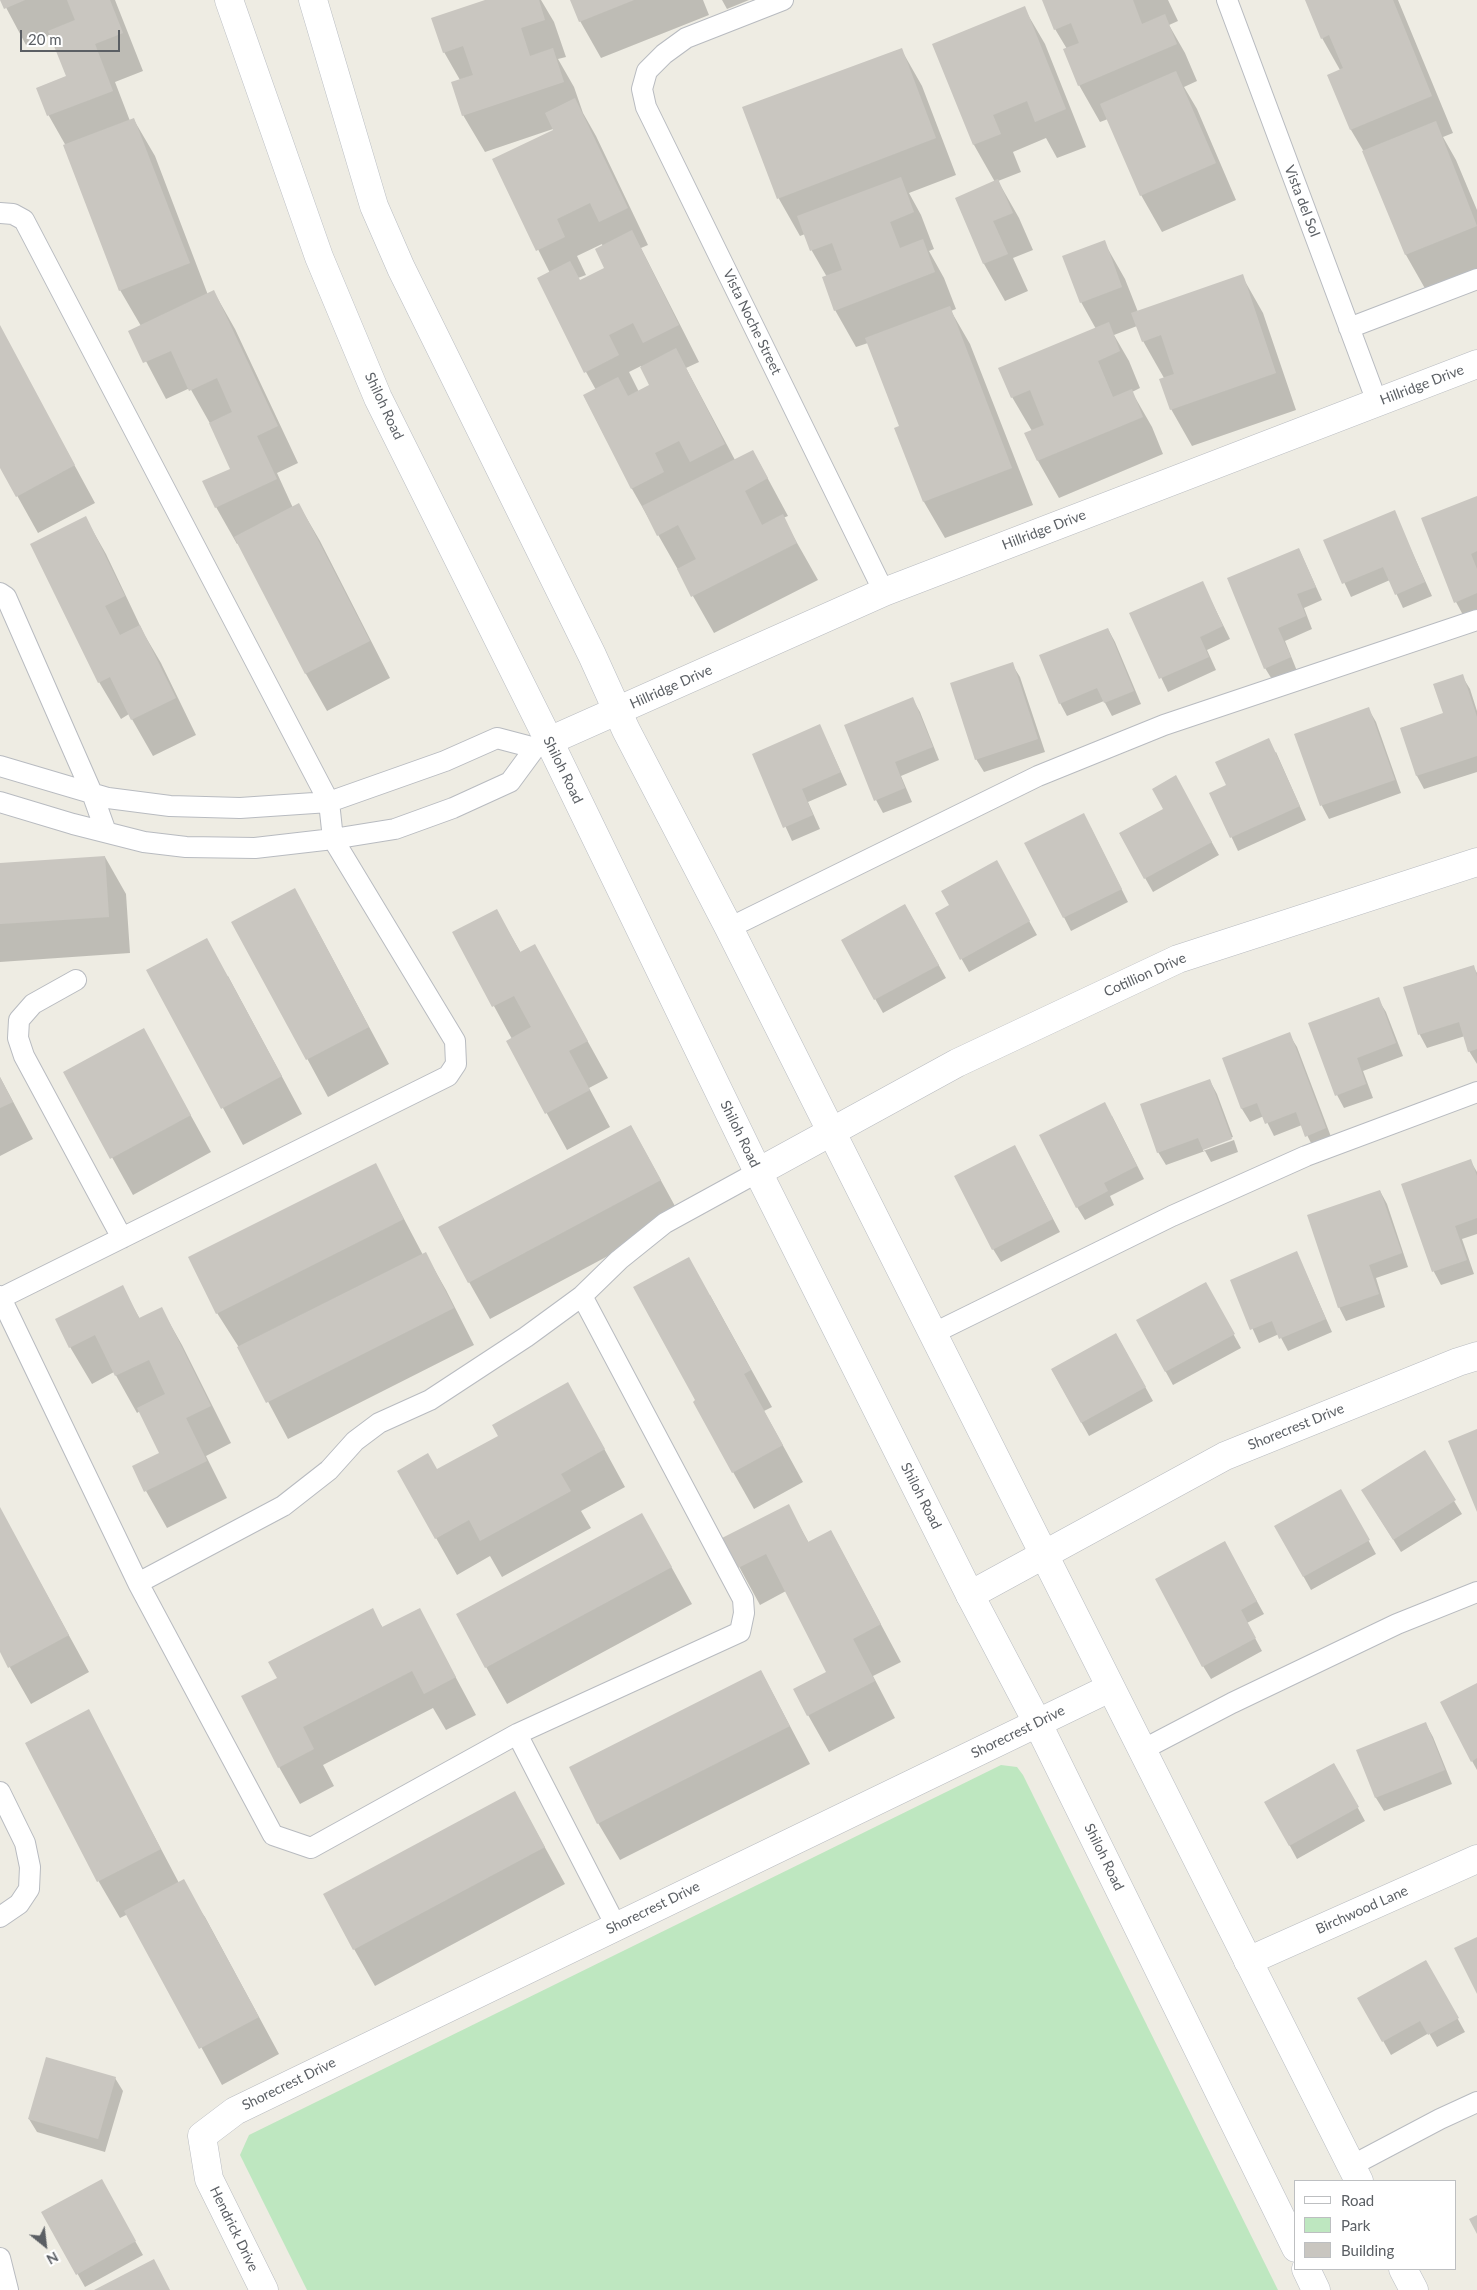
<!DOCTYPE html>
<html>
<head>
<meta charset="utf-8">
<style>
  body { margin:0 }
  #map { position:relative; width:1477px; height:2290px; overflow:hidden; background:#eeece3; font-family:Lato,sans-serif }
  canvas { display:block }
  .legend { position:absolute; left:1294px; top:2180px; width:162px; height:90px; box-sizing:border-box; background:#fff; border:1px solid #bdbfc1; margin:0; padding:6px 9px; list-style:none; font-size:15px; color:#5b5f64 }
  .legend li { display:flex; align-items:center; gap:10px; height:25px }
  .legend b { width:25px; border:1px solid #bdbfc1 }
  .north { position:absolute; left:20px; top:2220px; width:50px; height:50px; -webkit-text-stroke:4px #fff; paint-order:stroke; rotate:151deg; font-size:14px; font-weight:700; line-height:20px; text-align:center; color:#5b5f64 }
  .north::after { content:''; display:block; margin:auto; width:18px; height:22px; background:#5b5f64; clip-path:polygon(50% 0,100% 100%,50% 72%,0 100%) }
  .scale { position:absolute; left:20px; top:30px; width:100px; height:22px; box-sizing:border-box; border:2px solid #5b5f64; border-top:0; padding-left:6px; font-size:15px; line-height:18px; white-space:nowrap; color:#5b5f64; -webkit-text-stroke:4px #fff; paint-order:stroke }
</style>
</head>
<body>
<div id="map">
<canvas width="1477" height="2290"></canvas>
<ul class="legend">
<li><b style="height:6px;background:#fff"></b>Road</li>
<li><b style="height:14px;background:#bee7c0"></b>Park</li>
<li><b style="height:14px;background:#c9c6c0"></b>Building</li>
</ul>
<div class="north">N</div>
<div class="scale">20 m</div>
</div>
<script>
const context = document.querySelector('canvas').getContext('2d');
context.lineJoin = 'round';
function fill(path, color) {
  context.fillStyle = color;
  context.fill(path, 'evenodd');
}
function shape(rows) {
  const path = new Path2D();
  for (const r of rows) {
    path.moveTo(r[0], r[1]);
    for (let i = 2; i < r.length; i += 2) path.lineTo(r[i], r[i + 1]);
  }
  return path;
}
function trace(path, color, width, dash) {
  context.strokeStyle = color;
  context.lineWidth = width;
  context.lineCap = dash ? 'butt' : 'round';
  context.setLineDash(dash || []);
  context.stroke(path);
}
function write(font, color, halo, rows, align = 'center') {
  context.font = font + ' Lato,sans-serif';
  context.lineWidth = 4.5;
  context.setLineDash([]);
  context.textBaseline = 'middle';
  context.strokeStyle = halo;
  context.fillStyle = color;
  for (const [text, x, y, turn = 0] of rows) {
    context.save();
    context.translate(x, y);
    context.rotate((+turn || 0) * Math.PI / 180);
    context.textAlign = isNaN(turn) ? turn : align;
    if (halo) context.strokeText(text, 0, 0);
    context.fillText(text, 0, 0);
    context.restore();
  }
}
fill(shape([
  [1001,1765,1017,1767,1023,1775,1278,2290,307,2290,240,2155,249,2135]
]), '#bee7c0');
fill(shape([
  [2,0,115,0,143,71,115,82,130,121,134,120,155,156,208,295,214,292,235,329,298,463,277,473,293,508,299,505,320,541,390,678,327,711,306,674,239,543,237,544,216,507,232,469,212,427,190,388,166,399,130,331,141,326,120,290,66,146,49,116,38,89,67,77,51,35,26,45],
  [489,0,541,0,554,22,566,57,558,59,574,87,583,113,596,136,648,245,641,248,699,362,686,368,735,460,753,451,788,516,783,518,818,580,714,633,632,489,584,396,596,390,586,372,550,273,493,160,554,131,553,129,485,152,463,115,460,80,444,52],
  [602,244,606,268,580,281,578,278,586,275,577,256],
  [641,366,650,386,639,392,629,372],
  [572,0,703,0,709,15,601,58,580,21],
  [722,0,749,0,727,9],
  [1044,0,1168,0,1178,21,1169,25,1185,53,1197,81,1184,87,1197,109,1236,200,1162,232,1141,195,1108,119,1100,122,1079,85,1067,49,1055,29],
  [1306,0,1398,0,1453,133,1443,137,1456,160,1477,210,1477,271,1427,292,1406,255,1364,152,1351,130,1329,76,1340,70,1322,38],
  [1024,8,1045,44,1086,147,1057,158,1046,138,1013,152,1021,172,998,181,1019,218,1033,250,1013,258,1028,291,1005,301,984,264,956,199,995,182,974,145,934,44],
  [901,49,922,86,956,175,909,193,921,215,934,249,929,251,944,278,956,309,951,311,970,344,1033,505,945,538,924,502,896,429,901,427,868,343,856,347,835,310,827,277,812,251,805,234,800,236,779,199,743,108],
  [1104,242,1125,279,1138,312,1242,276,1263,313,1296,410,1192,446,1171,409,1164,378,1143,341,1137,326,1114,335,1129,361,1140,388,1132,392,1152,427,1163,454,1059,498,1038,461,1026,433,1032,431,1012,397,1096,329,1081,302],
  [0,328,95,503,38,533,0,465],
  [1477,497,1477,609,1463,615,1456,602],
  [1394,512,1432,596,1403,608,1390,580,1351,597,1325,541],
  [85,517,106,554,144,634,161,663,196,735,153,756,129,714,121,719,99,682],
  [1299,549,1322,600,1304,608,1312,629,1285,641,1297,671,1273,681,1265,668],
  [1202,582,1230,639,1207,650,1216,670,1168,692,1131,614],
  [1108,629,1115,642,1141,704,1112,716,1104,701,1067,716,1060,703],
  [1012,664,1020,677,1045,752,984,772,976,759],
  [1462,676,1470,689,1477,711,1477,772,1424,789,1417,776,1401,728,1444,714],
  [912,698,920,712,939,760,901,776,912,802,883,813,876,800],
  [1368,708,1376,722,1401,793,1329,819,1322,806,1296,734],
  [820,726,847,785,808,802,820,829,792,841,753,755],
  [1276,752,1306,820,1238,851,1211,793,1227,786],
  [1175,777,1219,855,1153,892,1120,834,1164,810],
  [1091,828,1128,902,1071,931,1026,843],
  [105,857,126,894,130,953,0,962,0,864],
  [996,862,1037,935,969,972,936,914,951,906],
  [905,905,946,978,883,1013,842,940],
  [496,910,521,953,535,946,608,1078,589,1088,610,1127,567,1150,507,1041,512,1039,454,933],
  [233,922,315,926,389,1064,328,1097],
  [1473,966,1477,973,1477,1064,1469,1051,1465,1036,1427,1048,1420,1035,1405,987],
  [148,970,228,976,302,1114,243,1145],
  [1378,999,1386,1012,1403,1056,1363,1071,1373,1098,1344,1108,1337,1095],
  [1289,1034,1297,1047,1333,1142,1314,1149,1302,1125,1274,1136,1264,1116,1250,1122,1242,1109,1223,1059],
  [164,1067,211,1152,133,1195,65,1073],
  [0,1077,33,1139,0,1156],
  [1210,1081,1217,1094,1233,1137,1203,1148,1203,1151,1234,1140,1238,1152,1211,1162,1205,1151,1166,1165,1158,1152],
  [1112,1116,1144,1179,1110,1196,1114,1205,1085,1220,1077,1207],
  [631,1126,681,1217,490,1319,469,1282],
  [1022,1160,1060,1232,1001,1262,993,1249],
  [1470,1160,1477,1172,1477,1234,1462,1239,1474,1274,1441,1285,1434,1272,1403,1184],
  [375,1164,423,1255,425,1253,446,1290,474,1345,288,1439,240,1349,217,1313],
  [1380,1191,1387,1204,1408,1267,1376,1278,1385,1307,1346,1321,1339,1307],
  [1297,1253,1332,1332,1288,1351,1279,1334,1259,1343,1231,1281],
  [122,1287,140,1319,161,1308,182,1345,231,1443,206,1456,227,1498,167,1528,146,1491,161,1453,140,1411,137,1413,114,1372,92,1384,70,1347],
  [710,1295,772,1407,764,1411,803,1482,754,1509,733,1472,697,1401],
  [1213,1297,1241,1348,1173,1385,1138,1321],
  [1116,1334,1153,1401,1089,1436,1052,1370],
  [589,1421,625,1487,581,1511,591,1528,502,1577,490,1556,457,1575,436,1538,436,1471],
  [1424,1452,1462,1514,1401,1552,1370,1503],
  [1341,1491,1376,1554,1311,1590,1276,1527],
  [788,1506,809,1543,831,1531,901,1662,873,1676,895,1718,829,1752,808,1715,828,1673,786,1591,760,1605,724,1539],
  [0,1509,89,1672,31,1704,0,1650],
  [663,1552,692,1604,507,1704,486,1667],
  [1232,1556,1264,1614,1247,1623,1262,1651,1211,1679,1203,1666],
  [419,1609,476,1715,446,1730,433,1708,323,1765,334,1786,300,1804,279,1767,279,1678,372,1610,383,1628],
  [761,1671,810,1764,620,1860,598,1823],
  [1477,1684,1477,1770,1472,1761],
  [88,1711,179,1883,205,1917,279,2054,222,2085,128,1914,120,1918,99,1882,26,1743],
  [1426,1724,1433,1737,1452,1784,1384,1811,1376,1798,1358,1751],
  [1334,1764,1365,1821,1297,1859,1266,1802],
  [515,1793,565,1884,375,1986,354,1949],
  [1426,1961,1465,2032,1437,2047,1429,2033,1391,2055,1359,1998],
  [115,2078,123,2091,105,2152,37,2132,29,2119],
  [101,2181,143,2255,85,2287,43,2213]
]), '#0003');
fill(shape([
  [0,0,25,0,4,9],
  [67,0,110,0,123,33,95,44,113,91,47,116,36,88,66,76,48,31,75,20],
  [485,0,539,0,545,20,521,28,530,56,553,48,564,82,462,116,451,82,473,75,463,46,443,53,431,18],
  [570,0,634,0,579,22],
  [1042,0,1133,0,1142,24,1165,14,1177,44,1078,86,1063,49,1079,43,1071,23,1054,30],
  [1305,0,1393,0,1432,96,1350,130,1327,75,1343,68,1329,35,1321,39],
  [1025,6,1066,109,1035,122,1027,101,993,115,1001,134,973,145,932,44],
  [902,48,936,138,777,199,742,107],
  [1176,71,1216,163,1140,196,1100,104],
  [575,98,628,208,599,222,590,203,557,219,565,237,536,251,492,159,553,130,545,113],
  [134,118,190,263,119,291,63,145],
  [1436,121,1477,226,1405,255,1362,151],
  [901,177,914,212,890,222,900,248,923,239,935,272,834,311,822,277,842,270,832,243,810,251,797,216],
  [998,179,1013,213,993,221,1008,254,983,264,955,198],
  [632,230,679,325,643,343,633,323,609,335,619,355,584,373,537,278,570,261,580,280,604,268,595,249],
  [1105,240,1122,287,1080,303,1062,256],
  [1243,274,1276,373,1170,410,1159,379,1174,374,1161,335,1142,342,1131,313],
  [214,290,278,426,257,436,277,479,215,508,202,481,230,469,209,423,232,412,217,378,189,391,171,351,143,363,128,331],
  [950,306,1012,468,923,502,894,428,899,426,865,338],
  [1109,322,1120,351,1098,361,1113,397,1132,389,1143,417,1037,461,1024,433,1044,425,1030,390,1011,398,998,368],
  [0,325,75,465,16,497,0,468],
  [676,348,725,444,690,462,679,441,655,453,664,472,631,489,583,395,618,377,628,396,649,385,640,367],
  [753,450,768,478,745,491,762,525,783,514,797,543,691,597,677,569,696,559,678,525,657,536,642,506],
  [1477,496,1477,551,1471,554,1477,569,1477,593,1454,603,1421,518],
  [299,503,370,641,305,674,234,537],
  [1395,510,1425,582,1395,595,1383,567,1342,584,1323,540],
  [86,516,125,596,105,606,120,635,140,625,176,698,131,720,110,677,98,683,30,544],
  [1299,548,1316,587,1297,594,1306,616,1278,628,1291,657,1264,669,1227,578],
  [1203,581,1223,626,1200,637,1209,657,1159,679,1129,613],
  [1108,628,1134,691,1104,703,1097,688,1059,704,1039,655],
  [1013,662,1038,739,975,760,950,683],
  [1463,674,1477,717,1477,756,1416,776,1400,728,1443,713,1433,684],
  [913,697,933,747,895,762,905,788,874,801,844,725],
  [1369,707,1395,780,1320,806,1294,734],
  [820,724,841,772,802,789,813,815,783,828,752,754],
  [1269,738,1300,806,1230,838,1209,793,1226,785,1215,762],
  [1176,775,1212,842,1144,879,1119,833,1163,809,1152,789],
  [1084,813,1122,889,1063,918,1024,843],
  [105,856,109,917,0,924,0,863],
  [997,860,1030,921,960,960,935,913,949,905,941,891],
  [295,888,369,1027,306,1060,231,922],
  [905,904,939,965,874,1000,841,940],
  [497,909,520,952,535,944,588,1041,569,1051,590,1090,545,1114,506,1041,531,1027,514,996,492,1007,452,932],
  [207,938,282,1076,221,1109,146,970],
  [1474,965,1477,976,1477,1049,1468,1052,1459,1022,1418,1035,1403,987],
  [1379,997,1396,1043,1357,1058,1366,1084,1335,1096,1308,1023],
  [144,1028,191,1115,110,1159,63,1072],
  [1290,1032,1326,1128,1305,1137,1296,1112,1265,1124,1257,1103,1241,1109,1222,1058],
  [0,1077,13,1102,0,1108],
  [1210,1079,1232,1139,1203,1150,1198,1138,1157,1153,1140,1104],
  [1105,1102,1137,1166,1104,1183,1108,1191,1076,1208,1039,1135],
  [631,1125,661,1180,468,1283,438,1227],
  [1015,1145,1053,1219,992,1250,954,1176],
  [1471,1159,1477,1176,1477,1218,1455,1226,1467,1260,1432,1272,1401,1184],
  [376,1163,404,1219,216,1314,188,1257],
  [1380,1190,1402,1253,1369,1265,1379,1294,1338,1308,1307,1215],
  [1297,1251,1326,1319,1279,1339,1272,1321,1250,1330,1230,1280],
  [426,1252,454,1308,266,1403,237,1347],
  [689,1257,751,1370,744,1374,783,1445,732,1473,693,1402,695,1400,633,1287],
  [1206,1282,1235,1334,1165,1372,1136,1320],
  [123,1285,139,1318,162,1307,211,1406,186,1418,207,1461,144,1492,132,1466,159,1453,137,1408,165,1394,149,1360,115,1376,95,1335,69,1348,55,1319],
  [1116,1333,1146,1387,1081,1423,1051,1369],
  [568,1382,605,1449,561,1474,571,1491,480,1541,469,1520,435,1539,397,1471,428,1453,437,1469,498,1436,492,1425],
  [1477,1429,1477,1512,1448,1441],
  [1425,1450,1456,1500,1393,1540,1361,1490],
  [1341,1489,1370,1540,1303,1577,1274,1526],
  [789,1504,808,1542,831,1530,881,1624,853,1639,875,1681,807,1716,793,1689,826,1672,766,1554,738,1568,722,1538],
  [0,1507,69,1635,8,1668,0,1652],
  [642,1513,672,1567,485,1668,456,1614],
  [1225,1541,1257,1601,1241,1610,1256,1638,1202,1667,1155,1579],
  [373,1608,382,1627,420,1608,456,1677,424,1694,412,1671,303,1727,314,1749,278,1768,241,1696,277,1678,268,1662],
  [761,1670,790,1726,597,1824,569,1767],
  [1477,1683,1477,1758,1471,1762,1440,1702],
  [89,1709,161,1849,97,1882,25,1743],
  [1426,1722,1445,1770,1375,1798,1356,1750],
  [1334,1763,1359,1807,1289,1846,1264,1802],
  [515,1791,545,1847,353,1950,323,1894],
  [184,1879,259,2017,199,2049,124,1911],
  [1477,1937,1477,1994,1454,1948],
  [1426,1960,1459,2018,1428,2035,1420,2021,1382,2042,1357,1998],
  [46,2057,116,2077,98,2139,28,2119],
  [102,2179,136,2241,76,2275,41,2212],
  [1477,2215,1477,2234,1469,2219],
  [154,2259,170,2290,94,2290]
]), '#c9c6c0');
const lane = shape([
  [783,0,686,38,664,54,647,71,642,89,646,107,884,592],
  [1227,0,1377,402],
  [0,213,13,214,24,220,329,802,333,839,455,1041,456,1064,448,1076,1,1298],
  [1349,328,1477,279],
  [0,593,6,597,92,793,106,832],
  [0,766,108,798,170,806,240,808,329,802,445,761,497,738,535,748],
  [0,802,73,824,144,842,186,847,255,848,333,839,395,829,453,808,510,782,535,748,549,741],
  [729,928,1038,776,1164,725,1477,620],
  [76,980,33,1004,19,1020,18,1038,24,1056,122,1238],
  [0,1296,138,1583,273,1835,311,1848,517,1734,740,1632,744,1613,743,1599,582,1296],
  [932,1334,1172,1216,1306,1156,1477,1092],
  [138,1583,283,1506,329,1470,355,1441,379,1423,430,1400,526,1337,582,1296,619,1260,665,1223,758,1172],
  [517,1734,616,1926],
  [1142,1750,1232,1703,1397,1624,1477,1592],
  [0,1792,25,1843,30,1867,29,1889,19,1904,0,1917],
  [1351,2166,1440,2119,1477,2102],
  [0,2258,8,2290]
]);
const street = shape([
  [549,741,884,592,1477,364],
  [758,1172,957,1063,1178,959,1477,862],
  [970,1595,1225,1456,1458,1362,1477,1356],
  [1248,1961,1477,1859],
  [264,2290,209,2179,202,2136,235,2111,1110,1688]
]);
const secondary = shape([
  [229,0,319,257,378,398,549,741,758,1172,970,1595,1037,1722,1296,2248],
  [313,0,374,206,401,268,592,655,626,730,729,928,1359,2181],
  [1306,2269,1316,2290],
  [1403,2269,1414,2290]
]);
trace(lane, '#b8bbc0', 22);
trace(street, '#b8bbc0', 29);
trace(secondary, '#b8bcc2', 29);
trace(lane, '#fff', 20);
trace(street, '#fff', 28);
trace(secondary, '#fff', 28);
write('14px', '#5b5f64', '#fff', [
  ["Vista del Sol",1302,201,69],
  ["Vista Noche Street",752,322,64],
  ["Hillridge Drive",1422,385,-21],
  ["Shiloh Road",384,406,65],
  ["Hillridge Drive",1044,530,-21],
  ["Hillridge Drive",671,687,-24],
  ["Shiloh Road",563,770,64],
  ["Cotillion Drive",1145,975,-24],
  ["Shiloh Road",740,1134,64],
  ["Shorecrest Drive",1296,1427,-22],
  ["Shiloh Road",921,1496,63],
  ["Shorecrest Drive",1018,1732,-26],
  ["Shiloh Road",1104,1857,64],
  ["Shorecrest Drive",653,1908,-26],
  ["Birchwood Lane",1362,1910,-24],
  ["Shorecrest Drive",289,2084,-26],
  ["Hendrick Drive",234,2229,64]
]);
</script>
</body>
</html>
